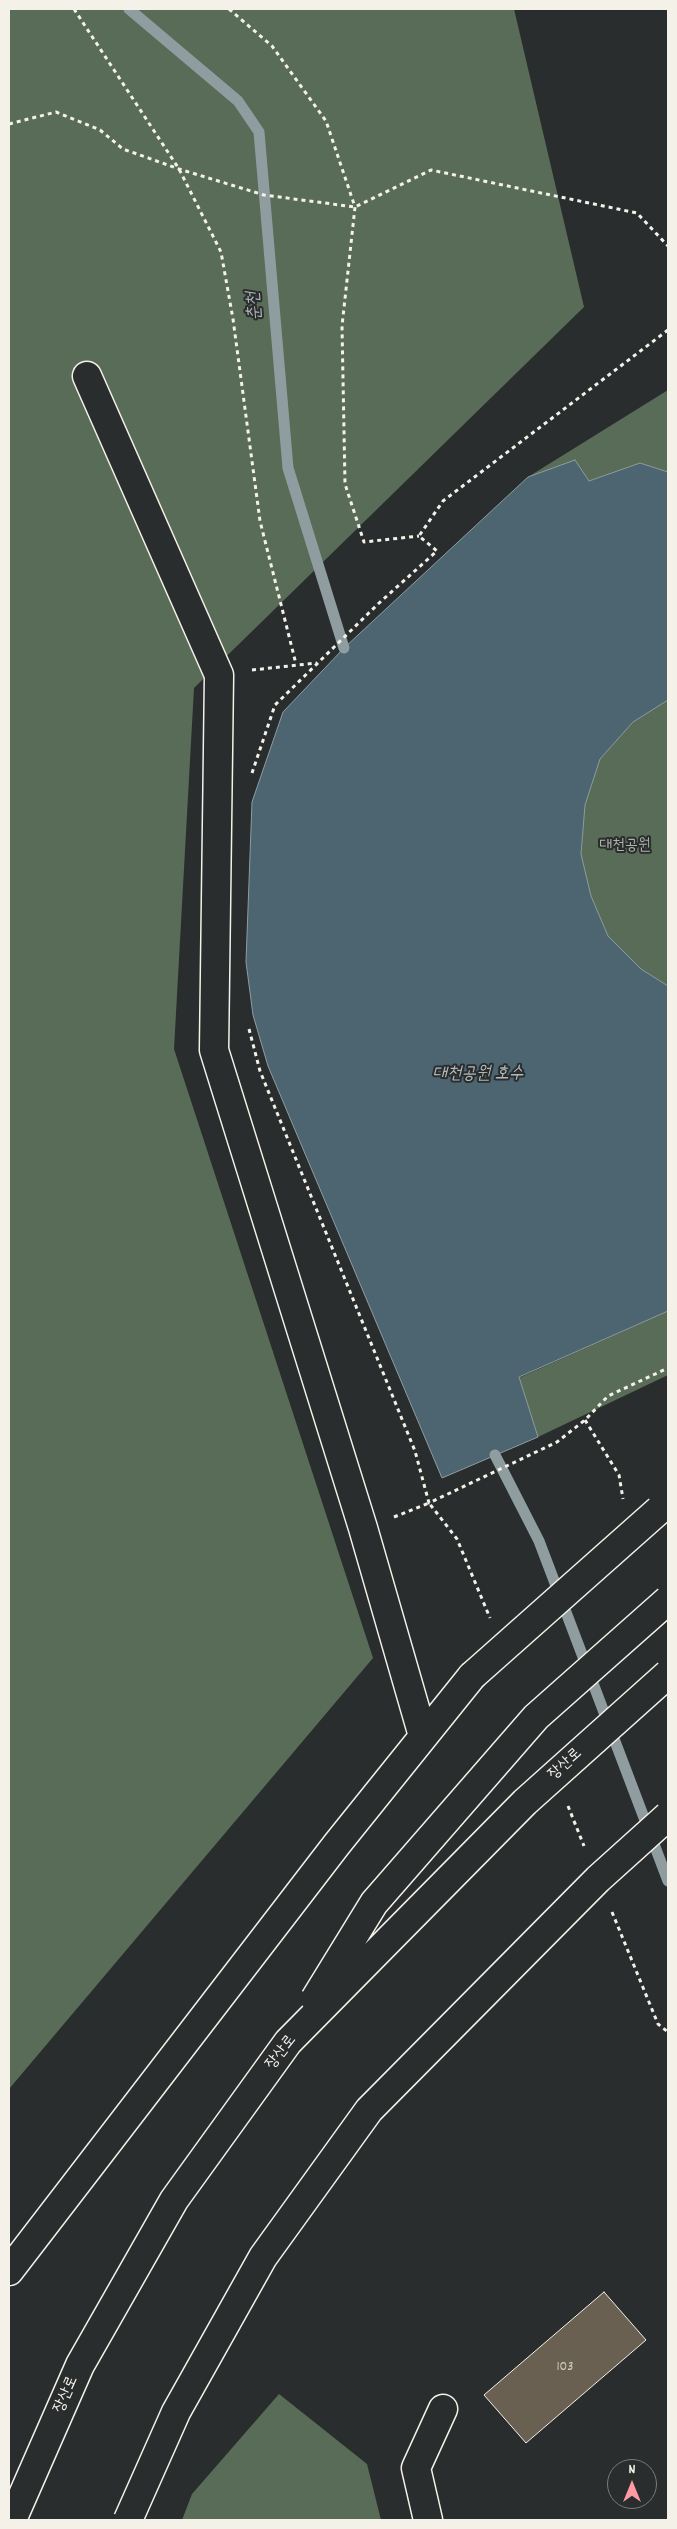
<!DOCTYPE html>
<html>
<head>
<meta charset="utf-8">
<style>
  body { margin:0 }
  #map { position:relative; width:677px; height:2529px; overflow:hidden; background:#2a2d2e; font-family:Dekko,sans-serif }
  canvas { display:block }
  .frame { position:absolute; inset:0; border:10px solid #f4f1e8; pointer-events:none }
  .north { position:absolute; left:607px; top:2459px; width:50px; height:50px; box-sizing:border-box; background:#2a2d2e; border:1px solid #7b7b78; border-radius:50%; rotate:0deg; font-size:14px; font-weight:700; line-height:20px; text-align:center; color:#f4f1e8 }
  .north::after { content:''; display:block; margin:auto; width:18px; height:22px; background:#ff9aa2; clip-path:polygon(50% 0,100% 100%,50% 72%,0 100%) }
</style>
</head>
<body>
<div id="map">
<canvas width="677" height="2529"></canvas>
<div class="frame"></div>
<div class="north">N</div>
</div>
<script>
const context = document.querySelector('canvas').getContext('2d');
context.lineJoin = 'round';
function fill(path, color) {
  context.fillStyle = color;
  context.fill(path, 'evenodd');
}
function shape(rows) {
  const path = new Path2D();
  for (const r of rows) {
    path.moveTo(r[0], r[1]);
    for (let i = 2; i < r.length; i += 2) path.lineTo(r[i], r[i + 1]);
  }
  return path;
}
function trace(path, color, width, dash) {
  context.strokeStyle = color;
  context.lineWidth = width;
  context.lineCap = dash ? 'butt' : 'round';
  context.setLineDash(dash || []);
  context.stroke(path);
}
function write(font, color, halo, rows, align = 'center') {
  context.font = font + ' Dekko,"Poor Story",sans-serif';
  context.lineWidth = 4;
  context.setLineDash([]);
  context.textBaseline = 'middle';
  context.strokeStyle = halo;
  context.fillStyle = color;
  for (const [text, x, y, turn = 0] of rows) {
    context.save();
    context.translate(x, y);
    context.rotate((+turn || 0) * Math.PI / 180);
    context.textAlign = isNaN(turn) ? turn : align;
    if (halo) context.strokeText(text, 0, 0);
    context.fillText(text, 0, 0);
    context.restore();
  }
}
fill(shape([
  [9,9,514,9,584,307,194,688,174,1049,373,1658,9,2089],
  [668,390,668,472,640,463,589,481,575,461,528,477],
  [668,700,668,986,641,969,608,936,591,896,581,854,585,805,600,759,633,722],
  [668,1311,668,1375,538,1437,519,1378],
  [279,2394,367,2464,381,2520,182,2520,192,2494]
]), '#596c57');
const water = shape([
  [575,460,589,481,640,463,668,472,668,700,633,722,600,759,585,805,581,854,591,896,608,936,641,969,668,986,668,1311,519,1377,538,1437,442,1478,268,1066,253,1015,246,962,252,802,283,712,344,648,528,477,575,460]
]);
fill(water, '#4c6570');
trace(water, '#8f9da0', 1);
trace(shape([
  [129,9,238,101,259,132,288,468,344,648],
  [495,1455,539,1541,668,1881]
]), '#8f9da0', 11);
const building = shape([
  [604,2292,646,2340,526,2443,484,2395,604,2292]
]);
fill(building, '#696051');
trace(building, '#f4f1e8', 1);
const minor = shape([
  [87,376,219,675,214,1050,363,1528,423,1736],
  [9,2271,337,1844,472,1676],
  [428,2520,416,2468,443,2409]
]);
trace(minor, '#f4f1e8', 31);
trace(shape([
  [74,9,179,169,221,252,233,319,260,521,296,664],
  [229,9,272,46,326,121,355,207,342,326,345,484,364,542,419,536],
  [9,124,56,112,100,130,123,149,179,169,264,195,355,207,431,170,637,213,668,246],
  [252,670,317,663],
  [252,773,275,705,378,604,437,551,419,536,443,501,668,330],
  [249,1029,260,1071,415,1451,429,1503,557,1442,585,1420,608,1396,668,1368],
  [585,1420,619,1475,623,1499],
  [394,1517,429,1503,457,1539,490,1618],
  [568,1806,584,1846],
  [612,1912,658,2024,668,2032]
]), '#f4f1e8', 3, [4, 4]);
trace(minor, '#2a2d2e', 28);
const minorBridge = shape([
  [472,1676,659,1510]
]);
const highwayBridge = shape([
  [315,1999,374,1903,536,1717,668,1600],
  [12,2520,80,2365,174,2200,288,2042,525,1802,668,1674],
  [128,2520,176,2412,263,2257,369,2110,598,1879,668,1816]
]);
trace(minorBridge, '#f4f1e8', 31, []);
trace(highwayBridge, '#f4f1e8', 31, []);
trace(minorBridge, '#2a2d2e', 28);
trace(highwayBridge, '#2a2d2e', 28);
write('14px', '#d1cdc2', null, [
  ["103",565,2368]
]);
write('16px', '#aeb5a7', '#2a2d2e', [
  ["대천공원",625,847]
]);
write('16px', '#f4f1e8', '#2a2d2e', [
  ["장산로",566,1765,-42],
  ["장산로",282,2053,-52],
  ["장산로",67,2395,-66]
]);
write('italic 18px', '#b1b9b8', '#2a2d2e', [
  ["춘천",256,306,-95],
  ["대천공원 호수",478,1076]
]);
</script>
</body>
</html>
